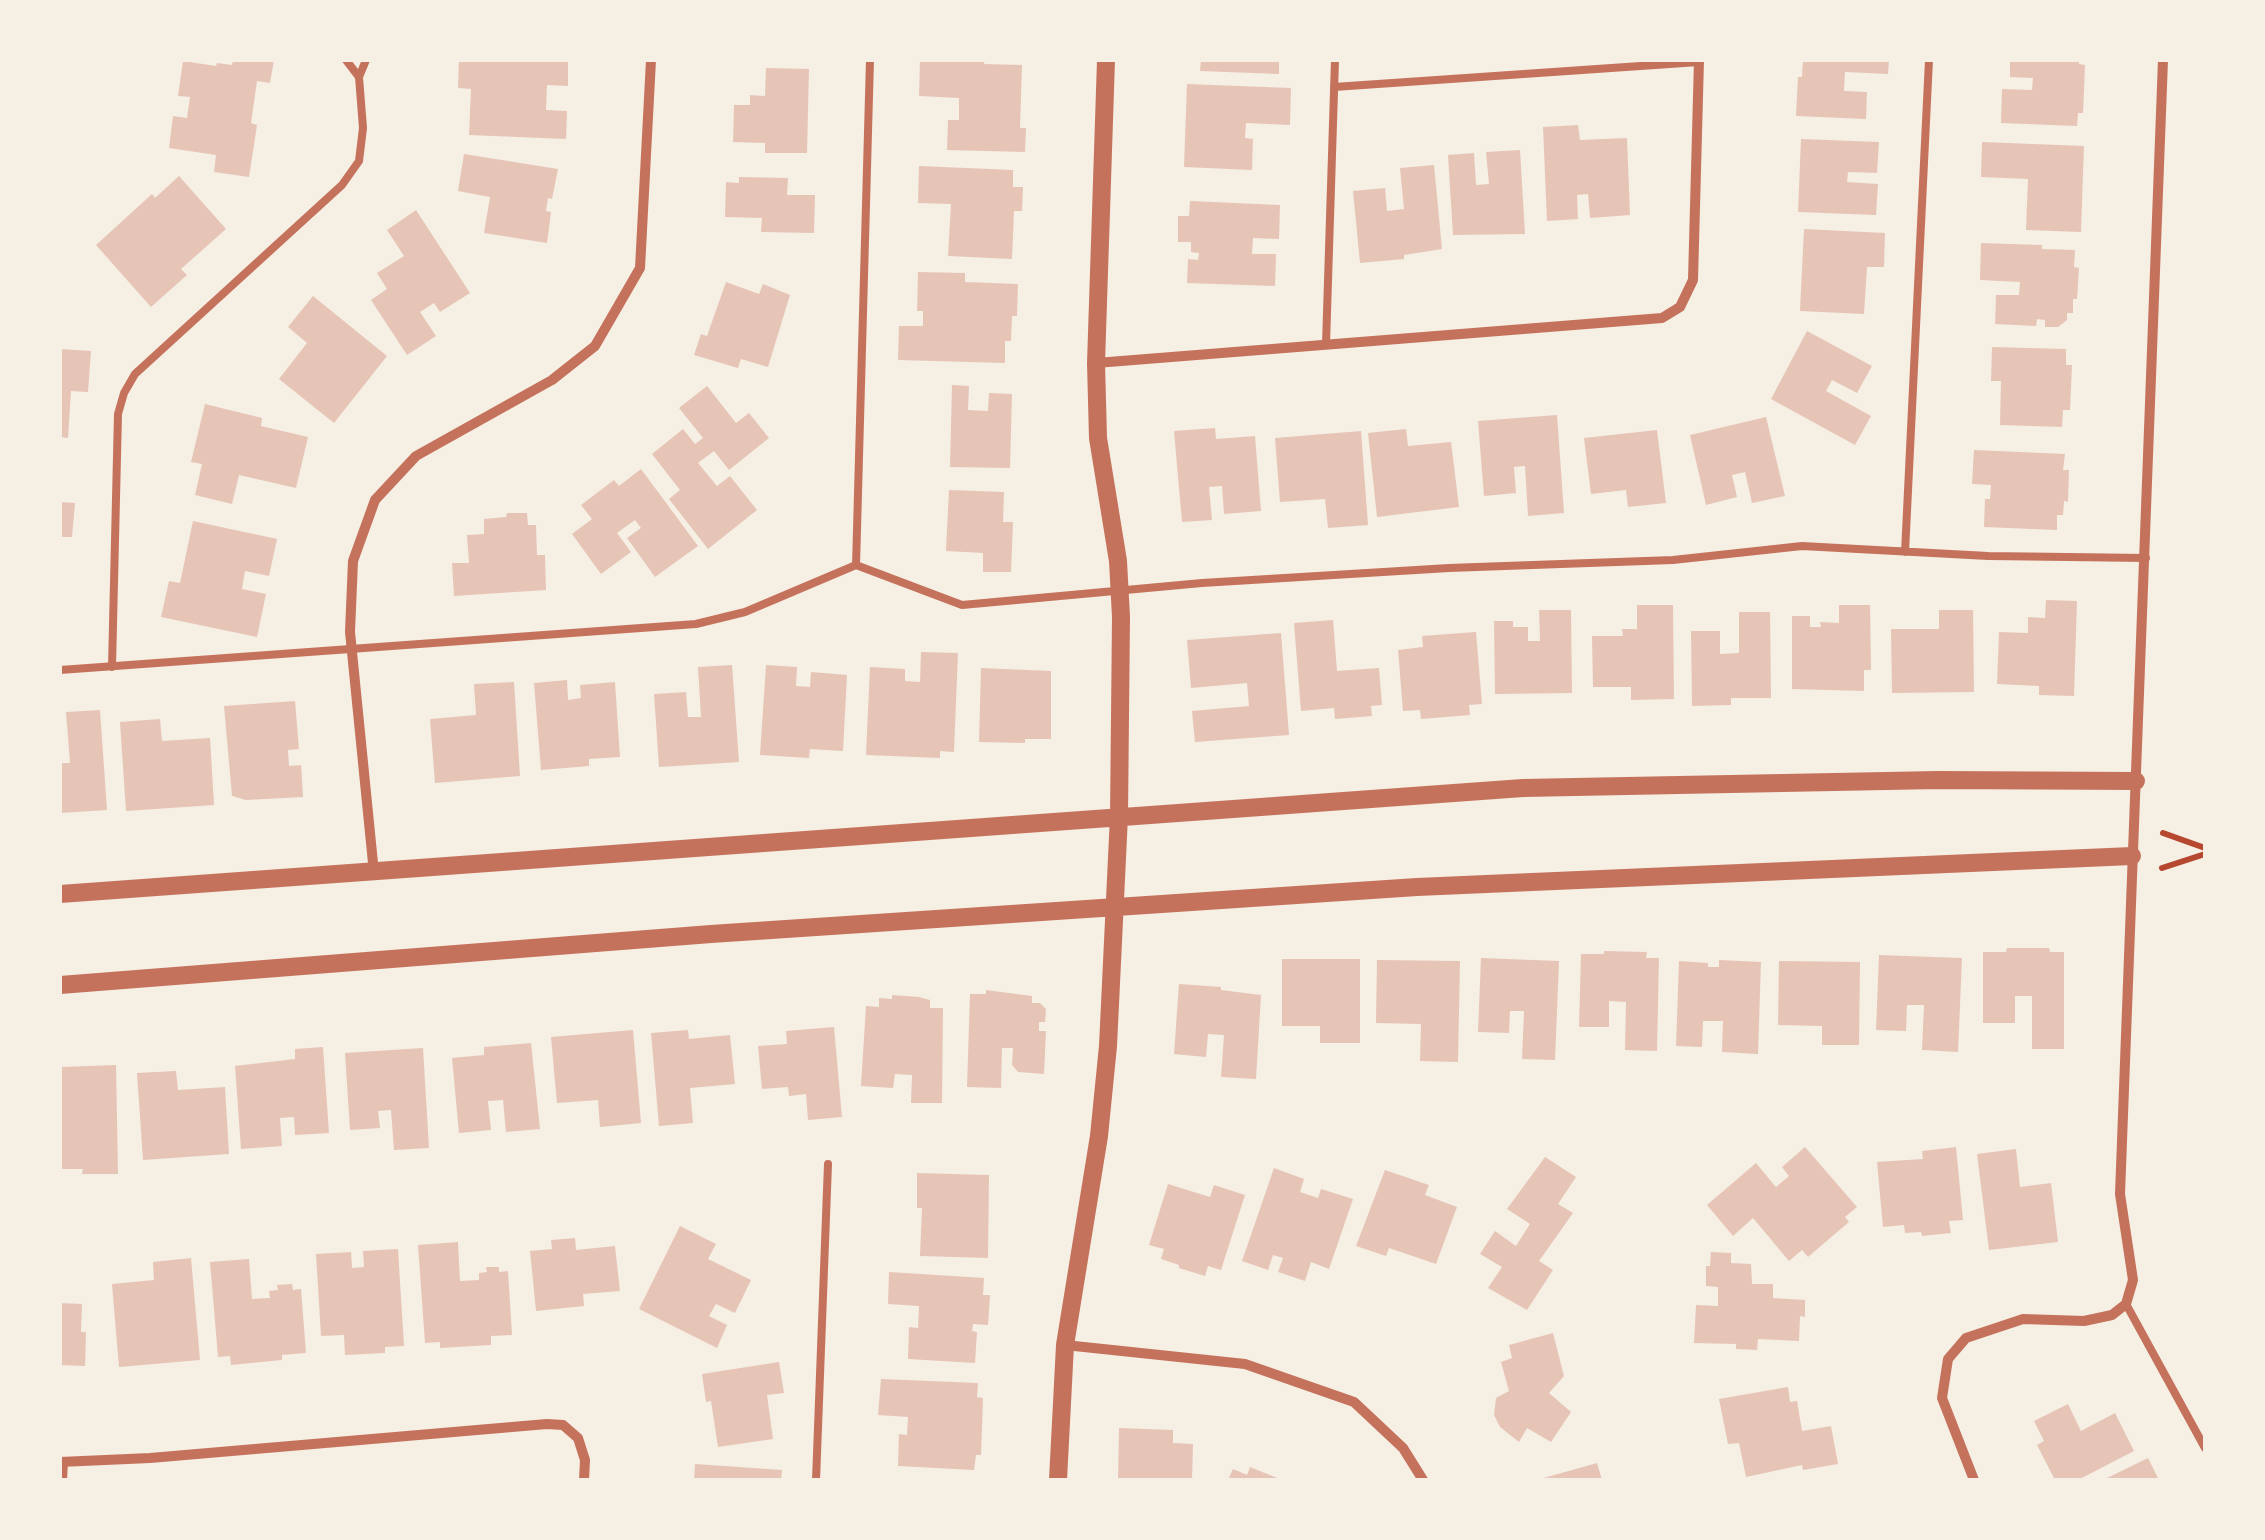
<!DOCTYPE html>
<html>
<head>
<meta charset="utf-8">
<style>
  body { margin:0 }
  #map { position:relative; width:2265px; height:1540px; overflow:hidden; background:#f6efe4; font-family:Helvetica,sans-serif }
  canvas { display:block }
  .frame { position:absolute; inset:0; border:62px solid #f6efe4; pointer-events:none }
</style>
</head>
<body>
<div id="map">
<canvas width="2265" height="1540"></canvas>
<div class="frame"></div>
</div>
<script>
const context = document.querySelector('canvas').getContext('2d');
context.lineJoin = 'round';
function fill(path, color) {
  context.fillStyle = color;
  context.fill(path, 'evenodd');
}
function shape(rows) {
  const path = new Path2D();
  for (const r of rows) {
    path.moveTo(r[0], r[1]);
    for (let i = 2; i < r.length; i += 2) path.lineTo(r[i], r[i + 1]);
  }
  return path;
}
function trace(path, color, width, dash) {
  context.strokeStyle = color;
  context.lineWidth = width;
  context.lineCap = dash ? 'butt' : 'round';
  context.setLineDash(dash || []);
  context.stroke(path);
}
fill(shape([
  [233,60,274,60,270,83,257,81,251,123,257,125,249,177,214,172,216,155,169,148,173,116,187,118,190,97,178,96,183,61,216,66,217,63,232,65],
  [459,60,568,60,568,86,547,85,546,110,567,111,566,139,469,135,471,89,458,88],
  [920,60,985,60,984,64,1022,65,1020,128,1026,128,1025,152,947,150,948,120,959,120,959,98,919,96],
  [1201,60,1279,60,1279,74,1200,71],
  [1803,60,1889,60,1888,74,1845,72,1844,91,1867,92,1866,119,1796,116,1798,77,1802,77],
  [2010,60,2079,60,2079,64,2085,65,2083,113,2078,113,2077,126,2001,123,2002,89,2032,90,2033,78,2010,77],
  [766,68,809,69,807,153,765,153,765,143,733,142,734,105,750,105,750,95,765,96],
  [1187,84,1291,88,1290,125,1246,123,1245,138,1253,139,1252,170,1184,167],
  [1578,125,1580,140,1627,138,1630,215,1590,218,1588,194,1577,195,1578,219,1547,221,1543,127],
  [1801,139,1879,142,1877,173,1848,172,1847,182,1878,184,1876,215,1798,212],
  [1982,142,2084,146,2081,232,2026,230,2028,179,1981,177],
  [1520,150,1525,234,1453,235,1448,155,1474,153,1476,185,1489,184,1486,152],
  [464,154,558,169,552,199,548,198,546,211,551,212,547,243,484,233,490,197,458,191],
  [1434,165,1442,249,1404,255,1404,259,1360,263,1353,191,1385,188,1387,211,1404,209,1400,168],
  [919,166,1013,170,1013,187,1023,187,1022,211,1014,211,1012,259,948,256,951,204,918,203],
  [179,176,226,229,181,269,187,275,151,307,96,245,152,194,155,198],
  [739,177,788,178,787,195,815,195,814,233,761,232,762,218,725,217,726,182,739,183],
  [1190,201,1280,205,1279,239,1253,238,1252,254,1276,254,1275,286,1187,283,1188,259,1198,260,1199,253,1191,252,1191,242,1178,242,1178,216,1189,216],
  [416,210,470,293,440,312,434,303,420,312,436,336,407,355,371,300,387,289,377,273,404,256,387,230],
  [1804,229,1885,233,1884,267,1867,267,1864,314,1800,311],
  [1981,243,2042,245,2042,249,2075,250,2074,267,2079,268,2077,299,2073,299,2073,313,2067,313,2067,320,2058,327,2045,327,2045,320,2037,319,2036,326,1995,324,1996,295,2019,295,2020,282,1980,280],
  [918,272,965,273,965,282,1018,284,1017,316,1012,316,1011,341,1005,341,1005,363,898,360,899,326,923,326,923,311,917,311],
  [726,282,759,294,763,284,790,295,768,367,741,359,738,368,694,355,701,334,707,336],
  [313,296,387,356,334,423,279,379,307,343,288,327],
  [1807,331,1872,366,1857,393,1832,380,1826,391,1871,416,1855,445,1771,399],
  [1992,347,2066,349,2066,365,2072,365,2070,410,2063,410,2062,427,2000,425,2001,381,1991,381],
  [60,349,91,351,88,392,71,391,68,438,60,437],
  [952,385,969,386,968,410,988,411,989,393,1012,394,1010,468,950,467],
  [707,386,736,423,749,413,769,438,729,470,714,451,698,463,717,486,730,476,757,510,708,549,669,499,680,490,652,454,683,429,695,444,703,438,679,408],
  [205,404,262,418,261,426,308,437,296,488,239,475,232,504,195,495,202,464,191,462],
  [1557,415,1564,513,1528,516,1525,466,1514,467,1516,493,1484,496,1478,421],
  [1766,417,1785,496,1752,503,1745,472,1732,475,1737,497,1706,505,1690,435],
  [1215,428,1216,439,1255,436,1261,511,1224,514,1222,486,1209,487,1212,520,1182,522,1174,431],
  [1406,429,1408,446,1451,442,1459,507,1377,517,1368,433],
  [1657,430,1666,503,1628,507,1626,490,1591,494,1584,438],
  [1361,431,1368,525,1328,528,1325,499,1280,502,1275,438],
  [1974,450,2065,454,2063,470,2069,470,2068,502,2064,501,2063,515,2057,515,2057,530,1984,527,1985,499,1990,499,1991,485,1972,484],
  [641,469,698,546,655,577,627,538,641,528,635,520,617,533,631,552,601,574,572,534,592,519,581,505,614,480,619,486],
  [949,490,1004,492,1003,522,1013,522,1011,572,983,572,983,553,946,551],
  [60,502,75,503,72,537,60,537],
  [507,513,527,513,528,525,536,525,537,555,545,555,546,590,454,596,452,563,469,563,467,535,484,534,484,519,506,517],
  [193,521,277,539,269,576,245,571,242,589,266,594,257,637,161,617,169,581,180,583],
  [2046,600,2077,601,2074,696,2039,695,2039,686,1997,684,1999,632,2028,633,2028,617,2045,618],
  [1637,605,1673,605,1674,699,1631,700,1631,687,1593,687,1592,636,1623,636,1622,629,1637,629],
  [1839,605,1870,605,1871,670,1864,670,1864,691,1792,689,1792,616,1810,616,1810,627,1821,627,1820,622,1839,623],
  [1539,610,1571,610,1572,693,1495,694,1494,621,1513,621,1513,627,1528,627,1528,641,1540,641],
  [1939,610,1973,610,1974,692,1892,693,1891,629,1939,629],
  [1739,612,1770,612,1771,698,1731,698,1731,705,1692,706,1691,631,1720,631,1720,654,1739,653],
  [1333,620,1337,671,1379,668,1382,705,1371,706,1372,716,1335,719,1334,708,1301,711,1294,623],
  [1476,632,1482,704,1469,705,1470,715,1421,719,1420,710,1403,711,1398,650,1423,647,1422,636],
  [1281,633,1289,735,1195,742,1192,711,1249,706,1247,683,1191,688,1187,640],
  [921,652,958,653,954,752,940,751,940,758,866,755,870,667,905,669,905,681,920,682],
  [732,665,739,762,659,767,654,694,686,692,688,717,701,717,698,667],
  [766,665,797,667,796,686,810,687,811,672,847,675,843,751,810,749,809,758,760,755],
  [981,668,1051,671,1051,739,1025,739,1025,743,979,742],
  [567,680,568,700,581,698,580,685,615,682,620,757,589,759,589,766,541,770,534,683],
  [514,682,520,776,435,783,430,719,476,715,474,684],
  [295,701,299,749,288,750,289,766,301,765,303,797,246,800,232,796,224,706],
  [100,710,107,810,60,813,60,763,70,763,66,712],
  [160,719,162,741,210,738,214,805,126,811,120,722],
  [2007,948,2049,948,2050,952,2064,952,2064,1049,2032,1049,2032,996,2015,996,2015,1023,1983,1023,1983,952,2006,952],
  [1604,951,1647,952,1646,958,1659,958,1657,1051,1625,1050,1626,1002,1609,1001,1609,1027,1579,1027,1581,954,1604,954],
  [1879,955,1962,958,1958,1052,1922,1050,1924,1005,1907,1005,1906,1031,1876,1030],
  [1481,958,1559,961,1555,1060,1522,1059,1524,1011,1510,1011,1509,1033,1478,1032],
  [1282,959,1360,959,1360,1043,1320,1043,1320,1026,1282,1026],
  [1377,960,1460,961,1458,1062,1420,1061,1421,1024,1376,1023],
  [1719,960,1761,962,1758,1054,1722,1052,1723,1021,1703,1021,1702,1047,1676,1046,1679,961,1708,963,1708,967,1719,967],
  [1779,961,1860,962,1859,1045,1822,1045,1822,1026,1778,1025],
  [1179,984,1221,987,1221,990,1261,995,1256,1079,1221,1077,1224,1035,1208,1034,1206,1057,1174,1054],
  [986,990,1032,996,1032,1003,1040,1003,1046,1009,1045,1022,1039,1022,1039,1031,1046,1031,1044,1074,1018,1072,1012,1065,1013,1048,1002,1048,1001,1088,967,1087,970,994,986,994],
  [892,995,919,997,930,1000,930,1008,943,1008,942,1103,911,1103,912,1075,895,1074,893,1088,861,1086,866,1006,879,1007,879,998,892,999],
  [834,1027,842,1117,808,1120,806,1094,789,1096,788,1087,762,1089,758,1046,787,1044,786,1031],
  [633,1030,641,1123,600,1127,598,1100,557,1103,551,1037],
  [688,1030,689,1039,730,1035,735,1084,690,1088,693,1123,659,1126,651,1033],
  [531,1043,540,1129,506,1132,503,1100,488,1101,491,1130,459,1133,452,1058,484,1055,484,1047],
  [323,1047,329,1133,295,1135,294,1117,280,1118,282,1146,241,1149,235,1066,295,1059,295,1049],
  [423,1048,429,1148,394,1150,391,1110,378,1111,380,1128,350,1130,345,1053],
  [116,1065,118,1174,82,1174,83,1169,60,1169,61,1067],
  [176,1071,178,1090,225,1087,229,1154,143,1160,137,1073],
  [1805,1147,1857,1207,1845,1217,1849,1222,1808,1257,1802,1250,1789,1261,1753,1218,1733,1236,1707,1205,1756,1163,1776,1187,1789,1176,1782,1167],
  [1956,1147,1963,1220,1949,1221,1951,1233,1922,1236,1921,1232,1905,1233,1904,1225,1883,1227,1877,1162,1923,1159,1922,1151],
  [2016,1149,2020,1187,2051,1183,2058,1242,1989,1250,1977,1154],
  [1545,1157,1576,1177,1558,1204,1573,1213,1539,1261,1553,1270,1527,1310,1488,1288,1502,1267,1480,1254,1495,1231,1516,1246,1530,1224,1507,1209],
  [1274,1168,1304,1179,1300,1192,1318,1198,1321,1189,1353,1199,1329,1269,1311,1262,1305,1281,1278,1272,1283,1258,1273,1255,1268,1270,1242,1261],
  [1385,1170,1429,1185,1425,1195,1457,1207,1436,1264,1389,1248,1386,1256,1356,1246],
  [917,1173,989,1175,988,1258,920,1256,922,1208,917,1208],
  [1168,1184,1210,1197,1214,1185,1245,1195,1221,1270,1208,1266,1205,1276,1179,1268,1179,1265,1161,1259,1164,1249,1149,1245],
  [680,1226,716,1244,708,1259,751,1280,735,1313,716,1304,709,1316,727,1325,717,1348,639,1309],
  [575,1238,576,1250,615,1246,620,1291,583,1294,584,1306,536,1311,530,1251,552,1249,551,1240],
  [458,1242,460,1281,479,1280,479,1273,487,1272,486,1267,499,1267,499,1272,508,1271,512,1335,491,1336,491,1345,440,1348,440,1342,425,1343,418,1245],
  [398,1249,404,1346,385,1347,385,1353,345,1355,344,1335,321,1336,316,1254,351,1252,352,1268,364,1267,363,1251],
  [1711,1252,1731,1253,1731,1263,1751,1264,1752,1284,1773,1284,1773,1298,1805,1300,1805,1317,1800,1316,1799,1341,1758,1339,1757,1350,1736,1349,1736,1344,1694,1343,1696,1305,1718,1306,1718,1287,1706,1286,1706,1266,1710,1266],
  [191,1258,200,1360,119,1367,112,1284,154,1280,153,1262],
  [249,1259,252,1299,270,1298,269,1291,278,1290,277,1285,292,1284,293,1290,301,1289,306,1353,282,1355,282,1360,231,1365,230,1356,218,1357,210,1262],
  [889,1272,984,1278,983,1295,990,1295,988,1325,973,1324,972,1331,977,1332,975,1363,908,1359,909,1327,918,1328,919,1306,888,1304],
  [60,1303,82,1304,81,1332,86,1332,85,1366,60,1365],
  [1553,1333,1564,1376,1549,1393,1571,1412,1551,1442,1527,1428,1519,1442,1500,1427,1494,1415,1496,1398,1509,1391,1501,1362,1512,1358,1509,1345],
  [779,1362,784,1393,767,1395,773,1439,718,1447,711,1401,706,1402,702,1374],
  [881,1379,978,1383,977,1397,983,1398,981,1455,976,1455,974,1470,898,1466,899,1434,907,1435,908,1417,878,1415],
  [1788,1387,1790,1402,1797,1401,1802,1431,1831,1426,1838,1464,1803,1470,1802,1465,1746,1477,1739,1443,1728,1444,1719,1399],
  [2068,1404,2081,1431,2115,1413,2134,1451,2078,1480,2055,1480,2037,1445,2044,1441,2034,1421],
  [1119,1428,1173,1430,1173,1443,1193,1444,1192,1480,1118,1480],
  [2148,1458,2159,1480,2103,1480],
  [1597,1463,1602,1480,1540,1480,1540,1479],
  [695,1464,782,1470,781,1480,694,1480],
  [1250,1467,1282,1480,1228,1480,1233,1469,1247,1475]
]), '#e6c5b7');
trace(shape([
  [2163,833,2205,848],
  [2162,868,2205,854]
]), '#b5482f', 6);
trace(shape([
  [346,60,359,77],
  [1334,87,1699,62],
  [1326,344,1335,60],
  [1905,552,1929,60],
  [856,565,870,60],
  [112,667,118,414,124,393,135,374,342,185,359,161,363,128,359,77,366,60],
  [60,670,696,624,745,612,856,565,962,605,1202,583,1449,568,1673,560,1802,546,1988,556,2146,558],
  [2126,1304,2205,1448],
  [63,1480,64,1462],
  [816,1480,828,1164]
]), '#c5725c', 8);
trace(shape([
  [1096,363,1662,318,1680,307,1693,280,1699,60],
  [374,873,350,632,353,561,375,500,416,456,552,380,595,346,640,268,651,60],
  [1065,1345,1245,1364,1354,1402,1403,1448,1423,1480],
  [60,1462,150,1458,547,1424,563,1425,578,1438,585,1460,584,1480],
  [1974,1480,1942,1398,1948,1359,1966,1338,2023,1319,2084,1321,2112,1315,2126,1304,2133,1280,2120,1194,2163,60]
]), '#c5725c', 10);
trace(shape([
  [60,894,1523,788,1938,780,2136,781],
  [60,985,711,934,1417,887,2132,856],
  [1058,1480,1065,1345,1099,1136,1108,1046,1119,816,1121,617,1118,561,1098,438,1096,363,1106,60]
]), '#c5725c', 18);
</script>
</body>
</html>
